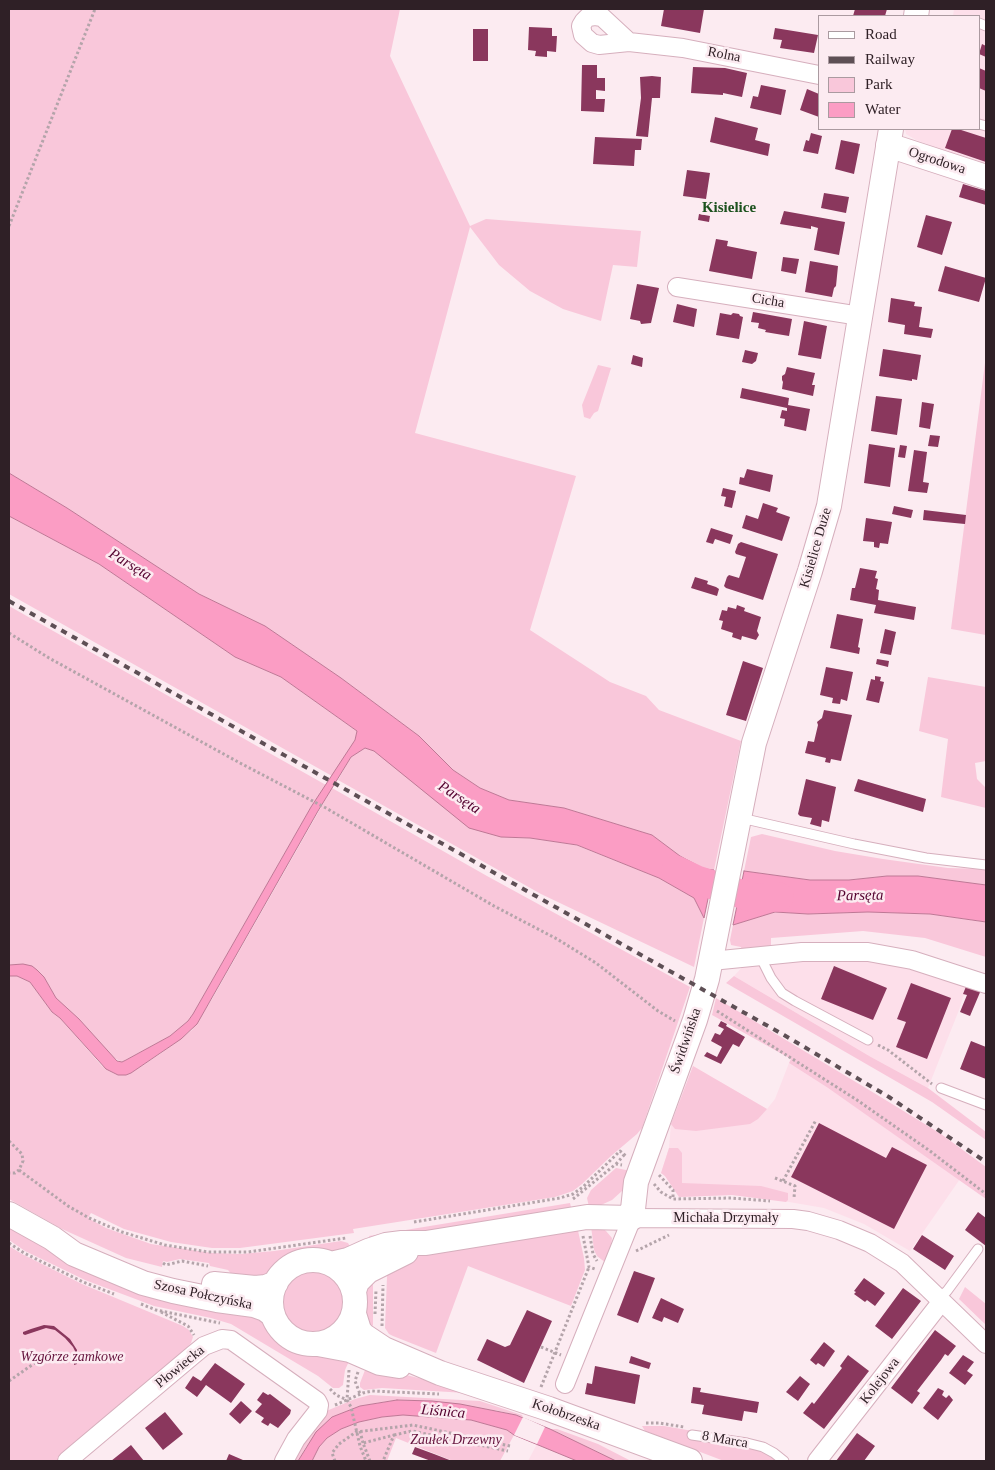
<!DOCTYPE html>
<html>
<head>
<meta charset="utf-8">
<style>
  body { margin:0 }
  #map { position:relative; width:995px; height:1470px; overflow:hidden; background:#fcebf1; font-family:"Times New Roman",serif }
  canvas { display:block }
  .frame { position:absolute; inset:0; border:10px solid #2f2026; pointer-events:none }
  .legend { position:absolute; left:818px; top:15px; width:162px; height:115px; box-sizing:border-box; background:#fcebf1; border:1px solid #aa9aa0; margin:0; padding:6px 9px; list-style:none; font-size:15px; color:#2f2026 }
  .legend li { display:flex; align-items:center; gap:10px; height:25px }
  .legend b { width:25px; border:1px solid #aa9aa0 }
</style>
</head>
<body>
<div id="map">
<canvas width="995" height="1470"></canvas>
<div class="frame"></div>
<ul class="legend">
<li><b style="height:6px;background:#fff"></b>Road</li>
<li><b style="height:6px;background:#5e4f55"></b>Railway</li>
<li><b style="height:14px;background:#f9c7da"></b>Park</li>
<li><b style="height:14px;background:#fb9dc4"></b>Water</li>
</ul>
</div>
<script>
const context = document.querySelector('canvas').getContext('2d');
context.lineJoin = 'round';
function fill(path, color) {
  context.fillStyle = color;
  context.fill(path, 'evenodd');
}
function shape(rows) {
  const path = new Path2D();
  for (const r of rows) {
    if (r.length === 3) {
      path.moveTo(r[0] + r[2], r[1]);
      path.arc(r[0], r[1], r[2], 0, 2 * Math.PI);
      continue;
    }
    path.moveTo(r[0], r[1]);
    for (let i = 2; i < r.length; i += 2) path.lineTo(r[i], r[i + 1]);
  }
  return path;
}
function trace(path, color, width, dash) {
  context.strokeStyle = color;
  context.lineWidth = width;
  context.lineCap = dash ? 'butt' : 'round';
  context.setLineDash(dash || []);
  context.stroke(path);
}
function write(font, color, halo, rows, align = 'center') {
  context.font = font + ' "Times New Roman",serif';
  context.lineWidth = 5;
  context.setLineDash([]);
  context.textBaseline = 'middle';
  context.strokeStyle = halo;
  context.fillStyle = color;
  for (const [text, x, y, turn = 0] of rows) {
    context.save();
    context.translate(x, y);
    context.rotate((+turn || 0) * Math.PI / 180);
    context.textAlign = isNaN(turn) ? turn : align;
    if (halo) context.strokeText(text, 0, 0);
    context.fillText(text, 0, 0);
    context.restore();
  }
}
fill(shape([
  [954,9,982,9,986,10,986,166,916,140,906,134,905,129,979,129,979,16,953,16],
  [807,957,887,961,967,984,959,1010,928,1088,871,1057,734,976,746,963],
  [789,1063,828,1088,960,1179,910,1251,864,1224,824,1208,760,1197,732,1195,679,1197,665,1176,661,1173,669,1148,671,1124,693,1066,767,1109,775,1099],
  [537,1444,577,1461,528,1461]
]), '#fddfea');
fill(shape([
  [9,9,400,9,390,56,470,226,486,219,641,231,637,267,613,265,601,321,563,309,530,291,499,265,470,227,415,433,576,476,530,630,610,682,646,696,659,710,741,741,714,870,704,869,680,856,652,835,564,808,509,800,480,788,453,770,419,736,341,678,265,626,199,594,67,508,9,473],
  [986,355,986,635,951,629],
  [598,365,611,368,598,411,594,413,590,419,584,417,582,405],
  [9,516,99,564,235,657,281,677,357,731,355,740,332,776,9,594],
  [9,606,326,785,311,807,193,1014,188,1021,170,1036,122,1062,114,1058,79,1019,62,1005,56,998,44,977,15,964,9,965],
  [928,677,986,687,986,761,975,763,977,779,986,788,986,808,941,797,948,739,919,731],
  [365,748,374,751,501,837,530,838,576,845,659,878,694,898,704,918,694,967,541,894,338,780,351,757],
  [332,788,487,876,690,987,642,1128,637,1134,611,1156,582,1184,573,1191,555,1197,353,1229,354,1233,240,1248,212,1248,171,1242,124,1229,91,1213,88,1218,106,1228,151,1244,212,1253,241,1254,274,1251,341,1241,348,1243,353,1252,332,1256,320,1253,302,1254,286,1261,266,1275,254,1278,235,1279,228,1270,210,1266,209,1263,180,1259,167,1262,163,1261,162,1267,126,1258,62,1229,9,1199,9,976,17,976,30,982,52,1012,60,1018,102,1066,118,1075,126,1075,131,1073,160,1054,192,1030,212,999],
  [762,834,835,851,883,859,948,868,986,869,986,885,918,876,887,876,849,880,810,880,744,871,751,837],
  [775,912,808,914,868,912,930,914,984,922,986,922,986,957,925,938,863,931,771,938,771,948,742,952,741,947,731,945,730,940,733,925],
  [734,976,871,1057,928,1088,986,1132,986,1140,932,1102,726,983],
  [716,998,879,1096,941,1134,986,1167,986,1199,828,1088,789,1063,791,1059,712,1015],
  [693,1066,767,1109,758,1119,750,1124,696,1131,675,1129,671,1124],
  [669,1148,678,1148,682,1153,682,1183,761,1186,788,1193,788,1200,786,1202,732,1195,679,1197,665,1176,661,1173],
  [616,1168,631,1171,622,1191,612,1200,601,1205,589,1207,587,1198,591,1190],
  [570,1203,572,1211,371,1244,369,1236],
  [9,1224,248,1309,267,1322,280,1340,299,1350,351,1357,345,1370,343,1385,339,1388,333,1388,318,1376,231,1324,211,1318,154,1306,85,1280,25,1251,9,1240],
  [577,1226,584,1258,585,1270,571,1306,468,1266,436,1353,393,1336,389,1334,385,1328,387,1277,385,1268,413,1255],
  [591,1226,600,1226,606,1231,612,1238,611,1247,606,1263,597,1256,594,1250],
  [9,1246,22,1254,82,1284,183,1326,189,1330,193,1337,191,1343,182,1354,59,1461,9,1461],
  [313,1303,32],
  [371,1280,373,1285,373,1325,369,1331,362,1315,365,1290],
  [965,1287,986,1304,986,1325,959,1299],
  [367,1365,434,1382,466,1393,382,1388,364,1390,360,1387,360,1383],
  [370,1395,480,1401,522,1415,523,1417,499,1411,432,1401,397,1400,377,1403,360,1406,332,1417,306,1447,298,1461,291,1461,324,1412,355,1399],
  [403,1415,471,1420,507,1430,514,1435,500,1461,453,1461,396,1438,387,1461,312,1461,319,1447,327,1438,341,1429,359,1422,382,1417],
  [642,1426,664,1426,693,1431,692,1438,765,1451,780,1461,724,1461,645,1431],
  [550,1429,557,1429,598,1444,631,1461,616,1461]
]), '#f9c7da');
const water = shape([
  [9,473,67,508,199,594,265,626,341,678,419,736,453,770,480,788,509,800,564,808,652,835,680,856,704,869,714,870,704,918,694,898,659,878,577,845,530,838,501,837,469,828,374,751,365,748,351,757,318,811,197,1024,181,1039,131,1073,126,1075,118,1075,106,1069,60,1018,52,1012,30,982,17,976,9,976,9,965,23,964,32,966,37,970,44,977,56,998,79,1019,117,1061,122,1062,126,1060,170,1036,188,1021,193,1014,311,807,355,740,357,731,281,677,235,657,99,564,9,516,9,473],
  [744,871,810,880,849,880,887,876,918,876,986,885,986,922,930,914,868,912,808,914,775,912,733,925,744,871],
  [397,1400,432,1401,460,1404,516,1415,550,1429,616,1461,577,1461,514,1435,507,1430,471,1420,403,1415,382,1417,359,1422,341,1429,327,1438,319,1447,312,1461,298,1461,316,1432,332,1417,360,1406,397,1400]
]);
fill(water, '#fb9dc4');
trace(water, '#be7895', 1);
fill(shape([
  [523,1417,545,1427,537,1444,514,1435]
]), '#fcebf1');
trace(shape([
  [676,870,697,880,754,898,779,897]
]), '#fb9dc4', 29);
fill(shape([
  [664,9,704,9,700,33,661,26],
  [855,9,887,9,885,16,853,16],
  [529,27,552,28,552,36,557,36,556,52,547,51,547,57,535,56,536,51,528,50],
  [775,28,818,35,814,53,780,48,782,40,773,39],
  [473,29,488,29,488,61,473,61],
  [982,44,986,46,986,57,979,54],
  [582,65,597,65,597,78,605,78,605,91,596,90,596,99,605,99,604,112,581,111],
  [693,67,725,68,747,73,742,97,723,93,723,95,691,93],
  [979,68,986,71,986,91,979,88],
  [652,76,661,77,660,98,652,98,648,137,636,136,641,98,640,77],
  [761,85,786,90,781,115,750,108,753,96,758,97],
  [807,89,819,94,819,117,800,110],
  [715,117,758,128,755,140,770,144,768,156,710,142],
  [952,129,958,129,986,138,986,162,945,148],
  [811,133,822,136,818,154,803,151,806,140,809,141],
  [595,137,642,139,641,150,635,150,634,166,593,164],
  [841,140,860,144,854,174,835,169],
  [687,170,710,173,706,199,683,196],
  [963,184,986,191,986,205,959,197],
  [824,193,849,197,846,213,821,208],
  [784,211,845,222,839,255,814,250,818,228,811,226,811,229,780,224],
  [699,214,710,216,709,222,698,220],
  [926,215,952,222,942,255,917,247],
  [716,239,728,241,727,246,757,252,752,279,709,271],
  [783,257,799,259,796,274,781,271],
  [810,261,838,266,836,286,834,288,832,297,805,292],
  [945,266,986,278,979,302,938,291],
  [637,284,659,288,651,323,641,324,640,321,630,319],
  [891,298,915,302,914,306,922,307,919,327,933,329,931,338,904,334,905,325,888,322],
  [677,304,697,309,694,327,673,322],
  [753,312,792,319,789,336,765,332,766,330,758,328,759,323,751,322],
  [720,313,731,315,733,313,739,314,740,316,743,317,739,339,716,335],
  [804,321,827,326,821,359,798,355],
  [883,349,921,355,917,380,912,379,912,381,879,376],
  [745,350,758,353,756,361,752,364,742,362],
  [633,355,643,358,642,367,631,364],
  [787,367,815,373,812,385,815,385,813,396,782,389,783,382,782,380,782,376,785,374],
  [742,388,789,398,788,405,810,409,806,431,784,426,785,419,780,418,782,410,787,411,787,408,740,398],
  [876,396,902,399,897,435,871,431],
  [922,402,934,404,930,429,919,427],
  [930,435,940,436,938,447,928,446],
  [869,444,895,448,890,487,864,483],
  [900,445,907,446,905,458,898,457],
  [914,450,927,452,923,482,929,483,927,493,908,491],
  [747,469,773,475,770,492,739,484,740,477,744,478],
  [723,488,736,491,732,508,724,506,726,497,721,496],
  [763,503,778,508,776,512,790,517,782,541,742,528,746,515,758,519],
  [894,506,913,510,911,518,892,514],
  [924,510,966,515,965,524,923,520],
  [866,518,892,522,888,544,880,543,879,548,874,547,874,542,863,541],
  [711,528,733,535,730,544,715,539,713,544,706,542],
  [741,542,778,554,763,600,726,588,724,586,727,577,729,575,739,578,746,557,736,554,735,552,738,544],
  [860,568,877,571,875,578,878,579,876,589,879,590,878,600,916,607,914,620,874,613,876,605,850,600,852,588,855,588],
  [695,577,708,581,707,584,716,587,719,589,717,596,691,588],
  [737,605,745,608,744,611,761,617,757,631,759,635,756,640,742,636,741,640,732,637,733,633,721,629,723,621,719,620,722,610,727,611,728,607,736,609],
  [837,614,863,619,858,647,860,648,859,654,830,648],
  [885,629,896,632,891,655,880,653],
  [877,659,889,661,888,667,876,664],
  [743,661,763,668,746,721,726,715],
  [826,667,853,672,847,701,841,699,840,704,832,703,833,698,820,695],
  [875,676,881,677,880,681,884,682,879,703,866,700,871,679,875,680],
  [824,710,852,715,841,761,831,759,830,763,825,762,826,758,805,753,808,741,814,742,818,725,817,722,822,718],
  [806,779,836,787,829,822,822,820,821,827,810,824,812,818,800,816,798,814],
  [858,779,926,799,923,812,854,791],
  [834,966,887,988,873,1020,821,999],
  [911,983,951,998,927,1059,896,1047,906,1022,897,1019],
  [967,984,981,990,970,1016,960,1012,967,995,963,994],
  [721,1021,727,1024,726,1026,745,1037,739,1047,733,1044,721,1064,704,1056,707,1052,717,1057,722,1047,711,1041,715,1033,720,1035,724,1029,718,1026],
  [971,1041,986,1047,986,1079,960,1069],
  [819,1123,886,1158,892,1147,927,1165,894,1229,791,1177],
  [978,1212,986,1218,986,1246,965,1230],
  [922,1235,954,1256,945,1270,913,1249],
  [634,1271,655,1278,638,1323,617,1315],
  [864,1278,885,1293,875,1306,867,1300,865,1302,854,1294,856,1292,854,1291],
  [903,1288,921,1301,892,1339,875,1326],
  [661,1298,684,1309,678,1323,664,1317,662,1322,652,1318],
  [527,1310,552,1321,524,1383,477,1360,487,1339,505,1347,510,1345],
  [44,1325,54,1326,70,1339,77,1350,77,1364,74,1365,75,1351,73,1347,65,1338,55,1330,46,1328,25,1335,23,1334,23,1332,31,1329],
  [935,1330,956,1346,948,1356,945,1354,941,1360,917,1391,920,1393,912,1404,891,1388],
  [824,1342,835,1351,824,1367,818,1363,816,1365,810,1360],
  [848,1355,869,1371,824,1429,803,1413,812,1402,814,1404,842,1368,840,1366],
  [963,1355,974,1362,967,1371,973,1375,965,1385,949,1373],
  [631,1356,651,1363,649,1369,629,1363],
  [215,1363,245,1384,231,1403,206,1385,197,1397,185,1388,193,1376,201,1381],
  [595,1366,640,1375,635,1404,585,1394,587,1383,592,1384],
  [800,1376,810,1384,798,1401,786,1392],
  [693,1387,701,1388,700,1392,759,1402,757,1413,744,1411,742,1421,702,1414,704,1405,691,1403],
  [938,1388,944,1391,942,1395,946,1398,949,1395,953,1400,938,1420,923,1408],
  [263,1392,268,1395,270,1394,291,1410,290,1414,278,1428,270,1423,268,1426,261,1422,264,1418,255,1412,262,1404,257,1400],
  [241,1401,252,1411,240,1424,229,1414],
  [165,1412,183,1434,163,1450,145,1428],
  [857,1433,875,1446,864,1461,836,1461],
  [131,1445,144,1461,111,1461],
  [415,1447,434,1454,452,1461,431,1461,412,1454],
  [229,1454,243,1460,242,1461,226,1461]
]), '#8a375d');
const lane = shape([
  [979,23,986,26],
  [979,124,986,126],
  [741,818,854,844,926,858,986,865],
  [760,956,771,978,782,993,795,1001,868,1040],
  [941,1088,986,1105],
  [939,1298,947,1291,978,1249],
  [692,1435,747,1443,763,1447,774,1453,784,1461]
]);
const street = shape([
  [629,42,602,17,595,16,588,17,584,21,581,26,583,35,592,43,599,45,629,42,683,48,819,75],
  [677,287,860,316],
  [711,961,802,952,868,952,912,960,986,984],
  [565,1384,632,1218,793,1219,808,1221,839,1230,870,1243,902,1263,986,1344],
  [67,1461,193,1355,204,1346,222,1339,231,1340,317,1401,319,1405,318,1411,296,1439,284,1461],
  [817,1461,942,1301]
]);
const secondary = shape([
  [916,16,917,9],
  [888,145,986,177],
  [9,1214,52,1238,74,1254,143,1283,173,1291,217,1300,254,1305,265,1309,273,1315],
  [313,1302,42],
  [331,1264,348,1260,368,1251,386,1245,402,1243,426,1243,587,1217,632,1218,636,1182,695,1020,707,979,754,743,810,571,829,506,891,129],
  [214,1284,255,1288,266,1287,276,1283],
  [354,1291,357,1282,368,1271,406,1252],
  [354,1314,359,1330,363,1335,384,1349,440,1373,549,1409,690,1461],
  [318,1344,350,1350,380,1363,399,1366]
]);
trace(lane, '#d6afbd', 11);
trace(street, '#d6afbd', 20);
trace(secondary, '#d6afbd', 26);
trace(shape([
  [9,226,95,9],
  [9,633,49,658,240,763,326,808,494,906,557,939,596,963,658,1011,675,1021],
  [717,1011,857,1100,930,1151,986,1194],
  [878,1045,888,1050,932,1084],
  [9,1141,22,1154,23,1161,19,1170,15,1173,9,1173],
  [616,1164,625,1154],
  [19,1170,68,1206,89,1218,122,1232,165,1245,208,1252,248,1252,346,1238],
  [659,1175,673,1190,673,1199],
  [775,1178,795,1186,794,1198],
  [783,1181,816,1120],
  [654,1184,661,1192,673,1199,731,1198,770,1201],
  [573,1199,611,1168,616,1164,622,1165],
  [414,1222,560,1198,573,1194,583,1187,620,1151,626,1156],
  [583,1236,589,1267,595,1269],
  [590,1236,593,1254,597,1261],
  [9,1243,24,1253,83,1282,114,1294],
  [636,1251,669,1235],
  [163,1263,166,1265,182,1261,208,1266],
  [141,1304,156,1310,220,1323],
  [161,1312,188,1326,194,1335],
  [375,1314,376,1290],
  [382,1326,383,1285],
  [541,1347,561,1355],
  [349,1370,347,1400,351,1407,360,1446,366,1461],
  [358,1372,355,1381,360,1394],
  [9,1381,49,1353],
  [541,1387,589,1267],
  [330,1389,336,1395,347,1400],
  [335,1405,363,1393,372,1391,439,1394],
  [646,1423,659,1423,684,1427],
  [360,1431,363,1443],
  [394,1435,412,1431,508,1451],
  [335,1461,332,1453,339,1444,356,1432,413,1425,510,1446],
  [370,1461,363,1443,394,1435,383,1461]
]), '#b4a4aa', 3, [2.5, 2.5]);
trace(lane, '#fff', 9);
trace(street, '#fff', 18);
trace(secondary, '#fff', 24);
trace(shape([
  [9,601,784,1035,889,1097,986,1162]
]), '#5e4f55', 4, [6, 6]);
write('14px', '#2f2026', '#fcebf1', [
  ["Rolna",724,55,11],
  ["Ogrodowa",937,161,18],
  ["Cicha",768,301,9],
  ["Kisielice Duże",816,548,-74],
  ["Świdwińska",686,1041,-71],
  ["Michała Drzymały",726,1218],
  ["Szosa Połczyńska",203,1295,12],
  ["Płowiecka",180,1367,-39],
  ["Kolejowa",880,1381,-52],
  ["Kołobrzeska",566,1415,19],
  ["8 Marca",725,1440,10]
]);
write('italic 14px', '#65133d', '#fcebf1', [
  ["Wzgórze zamkowe",72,1357],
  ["Zaułek Drzewny",456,1440]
]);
write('bold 15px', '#1b511d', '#fcebf1', [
  ["Kisielice",729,208]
]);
write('italic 15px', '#53002e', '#fcebf1', [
  ["Parsęta",130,565,31],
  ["Parsęta",459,798,33],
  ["Parsęta",860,896,-1],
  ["Liśnica",443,1412,5]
]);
</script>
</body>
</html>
